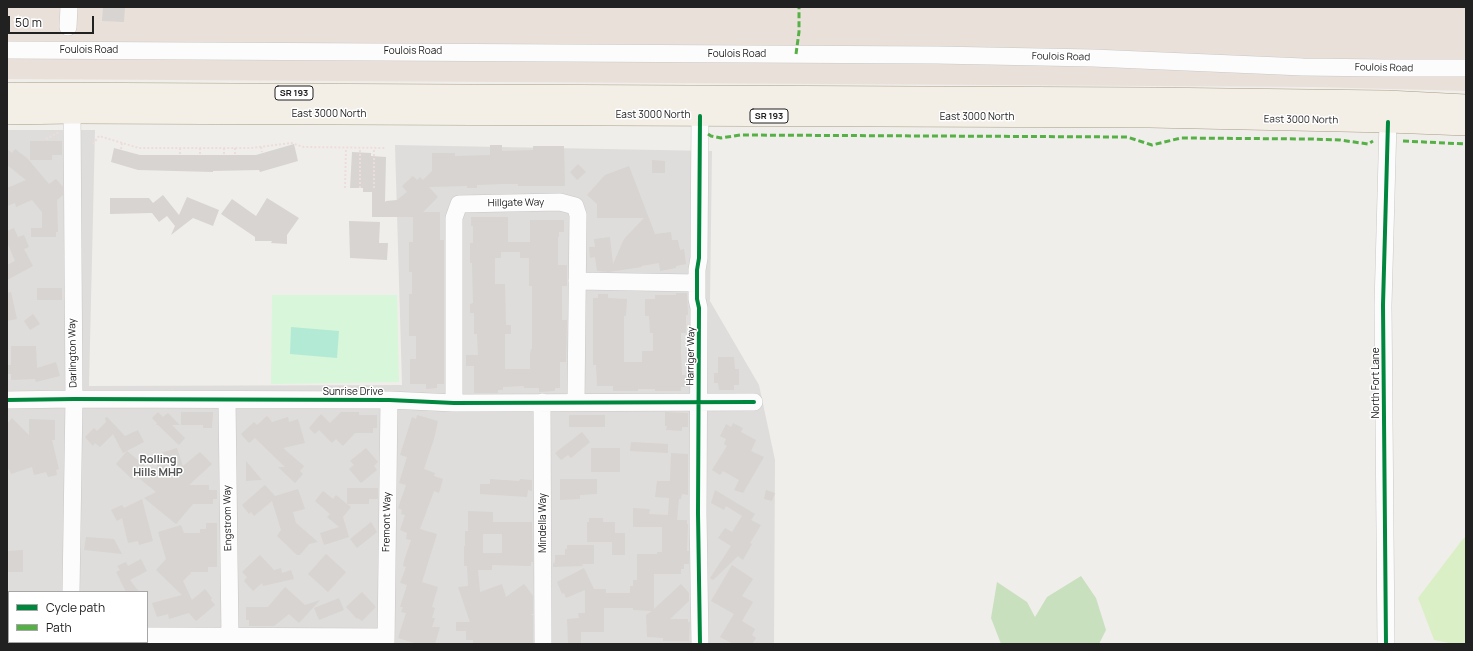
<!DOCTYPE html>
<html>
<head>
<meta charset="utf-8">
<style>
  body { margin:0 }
  #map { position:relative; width:1473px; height:651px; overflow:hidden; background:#f0eeea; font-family:Manrope,sans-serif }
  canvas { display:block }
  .frame { position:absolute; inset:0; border:8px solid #212121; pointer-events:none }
  .legend { position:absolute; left:8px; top:591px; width:140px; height:52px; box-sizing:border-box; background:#fff; border:1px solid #a6a6a6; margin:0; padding:5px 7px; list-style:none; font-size:12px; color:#212121 }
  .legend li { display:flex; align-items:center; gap:8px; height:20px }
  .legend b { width:20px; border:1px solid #a6a6a6 }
  .scale { position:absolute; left:8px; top:16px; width:86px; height:18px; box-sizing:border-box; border:2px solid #212121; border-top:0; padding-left:5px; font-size:12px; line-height:14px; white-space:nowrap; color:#212121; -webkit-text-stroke:3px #fff; paint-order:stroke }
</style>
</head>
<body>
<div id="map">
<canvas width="1473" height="651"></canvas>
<div class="frame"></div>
<ul class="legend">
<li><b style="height:5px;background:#00873e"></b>Cycle path</li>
<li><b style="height:5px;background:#55b145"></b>Path</li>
</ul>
<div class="scale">50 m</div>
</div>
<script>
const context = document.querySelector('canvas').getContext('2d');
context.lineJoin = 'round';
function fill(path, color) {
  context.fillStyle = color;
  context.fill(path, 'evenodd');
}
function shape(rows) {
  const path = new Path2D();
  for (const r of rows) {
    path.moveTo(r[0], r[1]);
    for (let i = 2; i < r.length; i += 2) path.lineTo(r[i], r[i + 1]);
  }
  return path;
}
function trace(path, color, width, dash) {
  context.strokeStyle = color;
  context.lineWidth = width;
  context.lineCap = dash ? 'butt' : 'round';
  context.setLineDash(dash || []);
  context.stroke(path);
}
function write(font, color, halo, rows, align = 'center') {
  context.font = font + ' Manrope,sans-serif';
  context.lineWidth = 3;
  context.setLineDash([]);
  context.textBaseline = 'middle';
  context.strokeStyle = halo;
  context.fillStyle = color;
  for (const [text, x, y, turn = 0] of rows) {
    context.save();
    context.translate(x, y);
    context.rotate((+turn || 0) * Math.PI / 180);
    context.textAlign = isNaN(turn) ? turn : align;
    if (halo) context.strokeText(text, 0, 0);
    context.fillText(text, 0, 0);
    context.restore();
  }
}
fill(shape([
  [7,130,95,130,89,386,402,385,395,145,712,151,710,301,759,385,775,460,774,644,7,644],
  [9,592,147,592,147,642,9,642]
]), '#dfdddb');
fill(shape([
  [7,482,56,482,56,542,7,543]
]), '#dedddb');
fill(shape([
  [7,7,1466,7,1466,91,1314,87,7,79]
]), '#eae0da');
fill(shape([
  [1466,536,1466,644,1454,644,1434,640,1418,598,1462,540]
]), '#dbefc7');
fill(shape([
  [1081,576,1096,598,1106,630,1099,644,1001,644,991,618,997,582,1027,602,1035,617,1047,597]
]), '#c8e0be');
fill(shape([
  [272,295,397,295,399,382,271,384]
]), '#d8f6d9');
fill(shape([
  [291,327,339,331,337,358,290,354]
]), '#b3ead5');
fill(shape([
  [103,7,125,7,124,22,102,21],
  [30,141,62,141,62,155,52,155,52,160,30,160],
  [294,144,298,161,260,172,259,170,213,171,213,172,138,170,111,162,114,148,140,155,256,155],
  [490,145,502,145,502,151,533,150,533,146,564,146,565,186,518,186,518,184,503,184,477,185,477,188,467,188,467,186,429,187,438,197,423,212,440,212,440,240,444,240,444,384,437,384,437,388,426,389,426,384,410,384,410,359,416,359,416,336,409,336,409,294,412,294,412,272,409,272,409,242,413,242,413,217,372,217,372,192,363,192,363,188,350,188,352,152,371,153,371,156,386,157,385,202,386,201,397,200,407,192,402,186,413,176,417,180,420,177,423,180,432,171,432,153,455,153,455,156,490,155],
  [7,149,12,153,15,149,27,158,49,184,56,179,63,187,63,195,57,200,58,232,56,232,56,237,31,237,31,228,42,228,42,212,32,200,16,207,15,203,7,206,7,188,26,180,7,165],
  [652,160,665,161,665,173,652,173],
  [578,164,586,172,577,180,570,172],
  [629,166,655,234,671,232,672,240,678,240,680,250,684,249,686,264,676,266,676,268,660,271,659,263,641,266,642,267,609,272,597,271,595,257,590,258,589,247,595,247,594,239,610,237,613,264,624,239,644,218,597,218,597,204,587,195,605,175],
  [163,195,179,215,187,197,219,210,213,226,193,218,171,235,175,226,167,216,159,222,152,213,110,214,110,198,149,198,153,203],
  [267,198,299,218,287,235,287,244,271,243,272,241,255,241,255,237,221,214,232,199,256,216],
  [471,217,508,217,508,242,530,242,530,220,564,220,564,232,559,232,559,237,558,237,558,265,567,265,567,286,562,286,562,320,567,320,566,362,560,362,560,388,555,388,555,391,539,392,539,388,524,388,524,386,503,387,503,390,498,390,498,393,474,393,474,366,466,366,466,355,478,355,477,334,474,334,474,313,470,313,470,304,473,303,472,263,470,263,470,243,473,243,473,226,471,226],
  [501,252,520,252,520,258,529,258,529,286,532,286,532,349,531,349,530,354,530,369,505,369,505,334,511,334,511,325,506,325,505,284,495,284,495,258,501,258],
  [349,221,380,222,379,243,388,243,387,260,350,258],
  [14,228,18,237,24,235,29,247,24,249,33,266,7,280,7,265,15,261,7,242,7,231],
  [37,288,62,288,62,300,37,300],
  [11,292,17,319,7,321,7,293],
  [676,293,687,293,688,315,686,315,686,333,681,333,681,353,682,375,688,375,688,387,681,387,681,391,655,391,655,389,638,389,638,391,613,391,613,386,597,386,596,365,593,365,593,298,598,298,598,294,608,294,608,298,627,299,626,316,624,316,624,362,642,362,642,351,653,351,653,333,650,333,649,316,645,316,645,299,655,299,655,295,676,295],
  [33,314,40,324,30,330,24,321],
  [11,346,36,346,37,368,56,362,60,376,36,382,35,379,11,380,11,374,7,374,7,365,11,365],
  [718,357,734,357,735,369,739,369,739,385,734,385,734,390,719,390,718,383,714,383,714,373,718,373],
  [158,412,163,417,168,413,180,425,172,425,185,438,179,445,158,425,156,425,157,423,152,418],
  [181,412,213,412,212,428,203,428,203,425,181,425],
  [341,412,359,412,359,415,377,415,377,428,373,428,373,433,355,433,343,446,336,439,332,443,319,430,315,434,309,428,321,414,330,423],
  [665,412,688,413,688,427,682,427,682,431,666,430,667,426,665,426],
  [417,415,438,421,434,439,424,469,435,473,434,476,443,479,439,493,434,491,420,529,437,534,422,582,438,587,432,607,435,608,432,618,435,618,432,627,440,627,435,644,417,644,398,638,406,613,401,612,403,607,400,607,407,585,400,583,406,567,403,566,404,561,411,540,406,539,407,533,400,530,405,515,401,514,402,510,398,508,406,485,399,483,407,457,400,455,412,417,416,419],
  [569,415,605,415,605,427,569,427],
  [267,416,272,422,288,417,289,422,298,419,305,443,283,448,304,466,300,471,303,474,295,483,278,467,285,467,255,438,249,443,241,434,254,422,257,425],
  [107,417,125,436,138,430,144,442,123,453,113,434,100,447,95,443,93,446,85,437,94,428,97,431,106,422,105,418],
  [12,418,29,435,29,419,55,420,55,440,52,440,59,469,56,470,57,475,48,477,46,472,34,475,32,467,11,474,9,469,7,470,7,424],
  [733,423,743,428,741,432,756,440,751,451,764,457,743,493,734,490,739,480,723,471,720,475,712,470,727,446,724,444,726,439,720,436,726,424,731,427],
  [582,432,590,442,571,458,568,455,561,460,555,453],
  [631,442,668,444,668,453,630,451],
  [177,448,183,466,200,452,212,464,189,485,209,485,209,490,217,490,217,499,213,499,213,504,193,504,176,524,144,498,156,492,135,475,132,479,116,464,127,451,161,479,154,455],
  [366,448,378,462,374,466,377,470,361,483,349,469,354,465,350,461],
  [591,448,620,448,620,472,591,472],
  [671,453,688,454,688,495,682,494,681,499,679,499,677,520,687,520,687,524,688,524,687,551,689,551,689,564,684,564,684,569,681,569,681,574,654,574,654,609,681,584,689,593,689,601,670,619,688,619,688,622,690,622,689,641,663,641,663,638,647,637,646,615,652,611,633,610,633,608,604,608,604,632,581,632,581,644,568,644,567,619,579,618,578,613,585,613,585,590,566,598,564,593,562,594,557,582,584,568,594,589,606,589,606,593,630,593,630,586,633,586,633,580,637,580,637,554,657,554,657,552,662,552,662,527,633,527,633,508,650,509,649,514,668,515,669,498,655,497,657,481,670,481],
  [246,461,262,480,246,481],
  [490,479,519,481,520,479,532,480,532,491,528,490,527,497,480,494,480,484,490,484],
  [560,479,597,479,597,494,580,495,580,499,560,500],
  [265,485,275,496,298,489,305,509,293,512,296,523,318,542,309,544,300,555,297,555,277,536,281,530,272,501,254,516,251,512,249,514,242,505],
  [347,488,378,488,378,499,369,499,369,504,347,504,351,507,343,517,349,537,324,545,320,533,339,527,327,517,330,514,315,501,323,491,333,499,336,495,347,504],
  [715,490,755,514,751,520,761,525,750,543,752,544,743,560,738,556,713,580,710,578,731,546,718,538,725,528,732,532,742,516,726,506,724,510,711,503],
  [766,490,775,493,772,501,764,499],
  [142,499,153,541,139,545,138,541,128,543,122,518,117,521,111,510,122,505,124,508],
  [468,511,493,512,493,522,532,522,533,562,531,562,531,566,492,565,492,570,478,570,480,592,502,584,506,597,524,584,528,589,533,596,533,614,530,615,533,615,533,643,473,644,473,640,466,640,466,631,456,631,456,622,470,622,458,587,468,586,467,566,464,566,464,546,465,546,465,531,468,531],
  [483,534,502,534,502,553,483,553],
  [589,518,603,518,603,522,615,522,615,533,625,533,625,555,612,555,612,542,587,542,587,522,589,522],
  [371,522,377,532,357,548,350,539],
  [206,523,217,523,217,567,208,567,208,572,190,572,191,573,183,581,192,600,205,589,212,598,211,600,215,605,196,621,189,613,169,619,168,614,157,617,152,603,182,595,156,570,166,559,158,532,181,525,184,533,200,533,200,529,206,529],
  [86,537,114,539,122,554,84,550],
  [567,545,594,545,594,564,582,564,583,566,553,567,553,564,555,562,555,555,565,555,565,549,567,549],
  [23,550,23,572,7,572,7,551],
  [326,554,346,572,328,592,308,574],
  [260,555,274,570,281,568,282,573,291,570,294,579,263,586,262,583,253,591,244,581,247,577,242,572],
  [141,559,147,571,130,580,139,592,126,592,116,572,120,570,117,566,126,562,128,566],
  [732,565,753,579,742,596,753,602,742,621,755,629,752,635,756,638,752,644,733,644,720,637,734,614,711,601],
  [285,587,305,605,320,600,299,623,289,614,274,626,249,626,249,620,246,620,246,607,268,607],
  [362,592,376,607,362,621,358,618,357,619,346,607],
  [339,598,344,610,319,620,314,608]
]), '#d7d4d1');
const minor = shape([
  [68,27,69,7],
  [7,50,936,55,1093,58,1303,67,1385,68,1466,68],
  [577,281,697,283],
  [7,400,74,399,389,400,454,403,754,402],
  [227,400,230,637],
  [542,402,543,644],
  [454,403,454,218,459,204,560,202,575,206,578,215,576,402],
  [71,592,74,399,72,113],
  [7,634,9,634],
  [147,636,386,637],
  [70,644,70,642],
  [386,644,389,400],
  [700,644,698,513,699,308,697,299,697,270,699,258,700,116],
  [1386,644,1383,305,1388,122]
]);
const major = shape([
  [7,93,1149,98,1387,101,1466,105],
  [7,114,72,113,1149,117,1388,122,1466,125]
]);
trace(minor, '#c8c8c6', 18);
trace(major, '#a79e86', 22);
trace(shape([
  [46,139,59,132],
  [93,144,99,136,139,148,251,148,291,143,304,147,385,148],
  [261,147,262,152],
  [180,148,180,154],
  [200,148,200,154],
  [235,148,235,155],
  [121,149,122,143],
  [224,154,224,148],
  [345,188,346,148],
  [360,188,360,148],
  [374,188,374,148]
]), '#edddda', 2, [2, 2]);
trace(minor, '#fdfcfc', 17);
trace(major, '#f3eee6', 21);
trace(shape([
  [796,54,799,32,799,7],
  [708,134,711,136,721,138,740,135,1127,137,1152,145,1181,138,1311,139,1340,140,1368,144,1373,141],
  [1403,141,1466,144]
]), '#55b145', 3, [6, 3]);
trace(shape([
  [7,400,74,399,389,400,454,403,754,402],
  [700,644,698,513,699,308,697,299,697,270,699,258,700,116],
  [1386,644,1383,305,1388,122]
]), '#00873e', 4);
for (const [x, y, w] of [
  [294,93,38],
  [769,116,38]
]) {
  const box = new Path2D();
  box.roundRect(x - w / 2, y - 7, w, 14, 3);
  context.fillStyle = '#fff';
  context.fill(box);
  trace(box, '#212121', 1);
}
write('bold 9px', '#212121', null, [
  ["SR 193",294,93],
  ["SR 193",769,116]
]);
write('10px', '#212121', '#fff', [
  ["Foulois Road",89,50],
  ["Foulois Road",413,51],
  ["Foulois Road",737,54],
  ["Foulois Road",1061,57,1],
  ["Foulois Road",1384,68,1],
  ["East 3000 North",329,114],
  ["East 3000 North",653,115],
  ["East 3000 North",977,117],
  ["East 3000 North",1301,120,1],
  ["Hillgate Way",516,203,-1],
  ["Darlington Way",73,353,-91],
  ["Harriger Way",691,356,-89],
  ["North Fort Lane",1376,383,-90],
  ["Sunrise Drive",353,392],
  ["Engstrom Way",228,518,-91],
  ["Fremont Way",387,522,-89],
  ["Mindella Way",543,523,-90]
]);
write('bold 11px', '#545454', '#fff', [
  ["Rolling",158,460],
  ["Hills MHP",158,473]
]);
</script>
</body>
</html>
